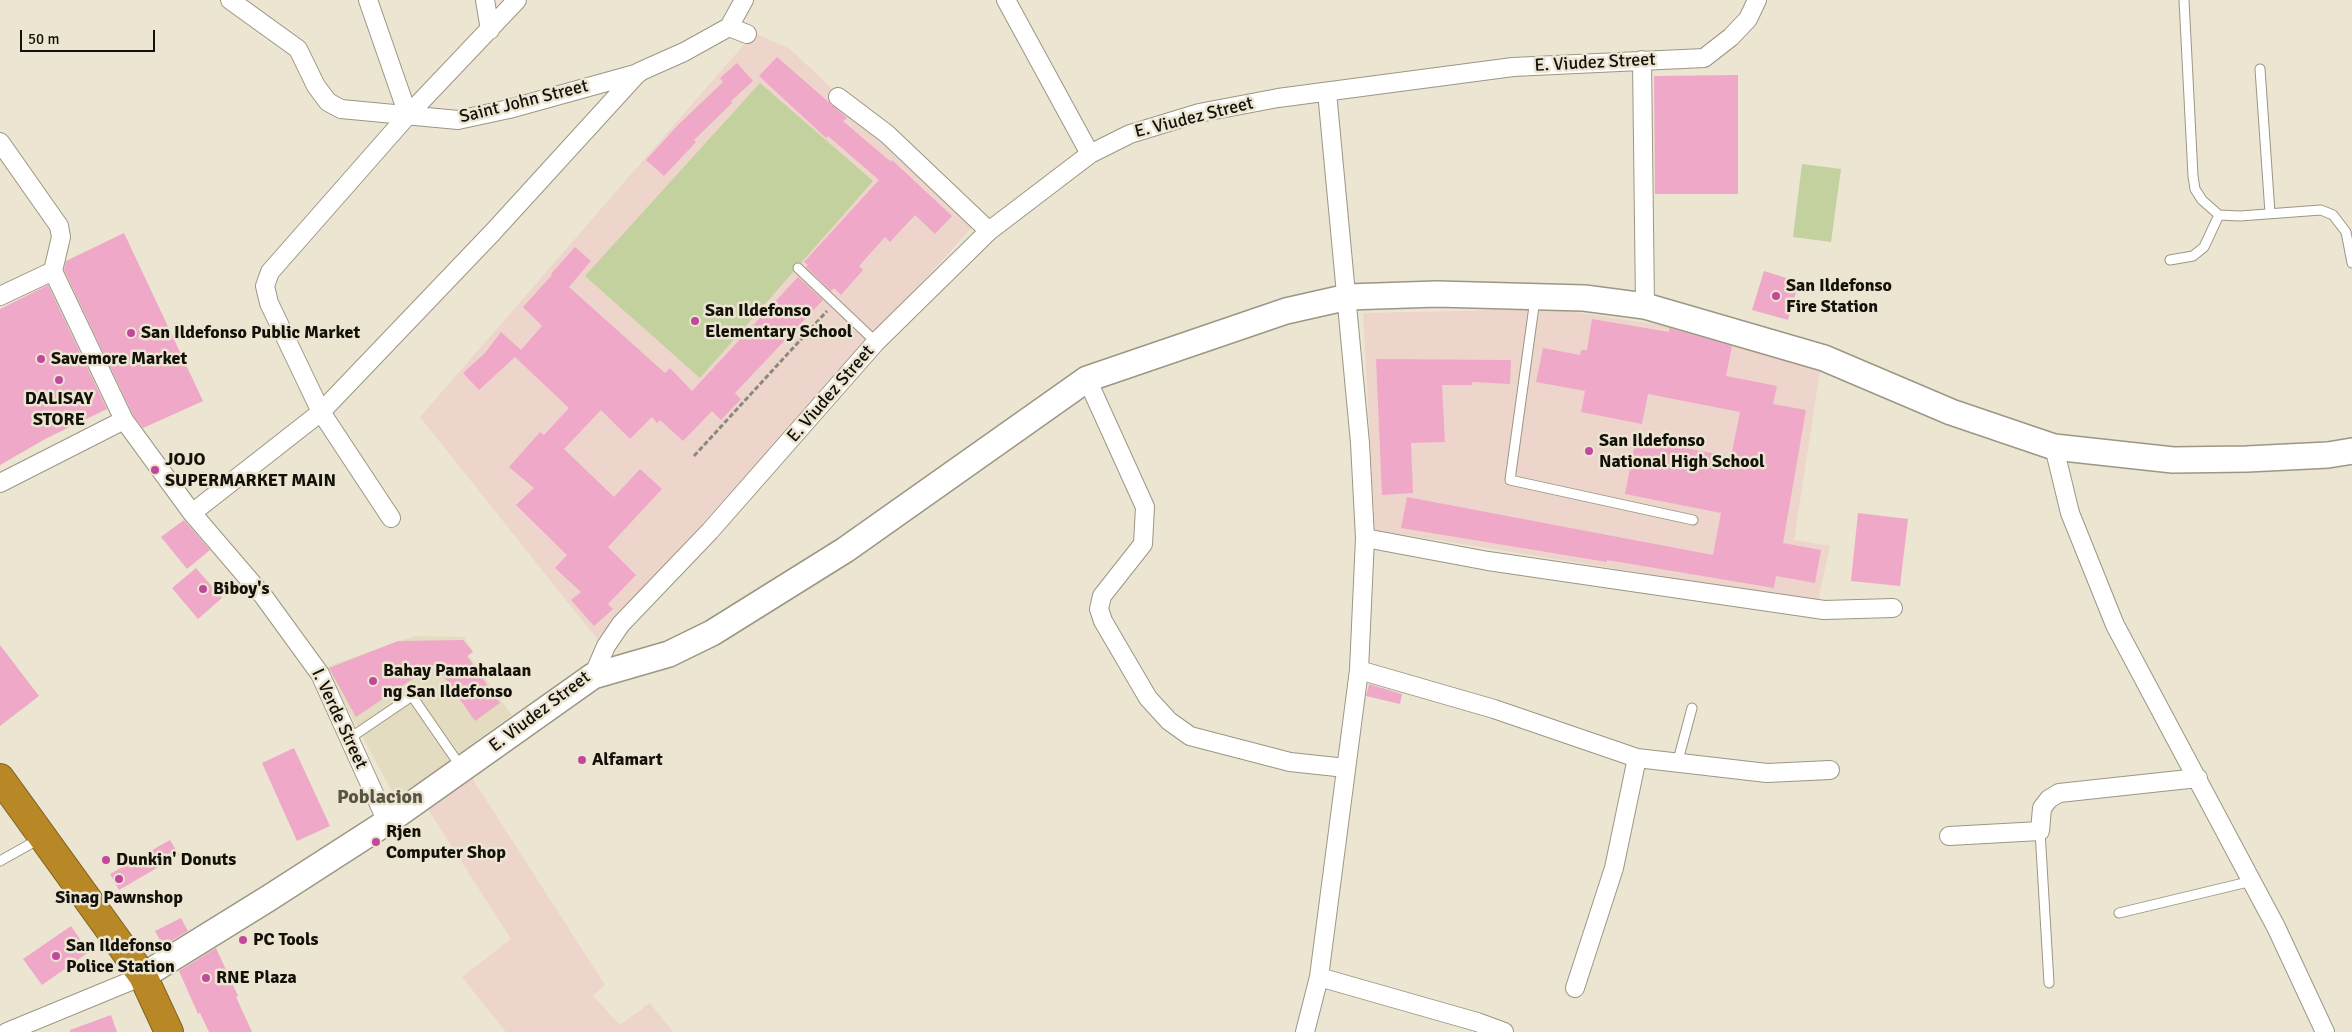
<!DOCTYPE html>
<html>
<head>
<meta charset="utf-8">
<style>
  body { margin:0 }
  #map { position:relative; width:2352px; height:1032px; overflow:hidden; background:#ebe5d1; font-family:Signika,sans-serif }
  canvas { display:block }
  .scale { position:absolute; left:20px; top:30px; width:135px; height:22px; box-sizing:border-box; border:2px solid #14110b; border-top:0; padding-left:6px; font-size:15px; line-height:18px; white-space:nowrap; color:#14110b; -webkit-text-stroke:4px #ebe5d1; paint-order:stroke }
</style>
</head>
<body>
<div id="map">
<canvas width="2352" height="1032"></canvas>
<div class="scale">50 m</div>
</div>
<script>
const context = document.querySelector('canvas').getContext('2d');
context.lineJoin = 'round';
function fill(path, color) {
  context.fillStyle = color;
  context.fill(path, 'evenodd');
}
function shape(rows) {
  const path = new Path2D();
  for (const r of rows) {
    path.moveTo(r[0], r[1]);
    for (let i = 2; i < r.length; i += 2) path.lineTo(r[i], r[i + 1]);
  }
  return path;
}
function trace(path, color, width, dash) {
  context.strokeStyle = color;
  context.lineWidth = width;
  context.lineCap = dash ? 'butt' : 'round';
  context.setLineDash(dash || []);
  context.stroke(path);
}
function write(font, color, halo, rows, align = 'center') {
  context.font = font + ' Signika,sans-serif';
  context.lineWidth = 5;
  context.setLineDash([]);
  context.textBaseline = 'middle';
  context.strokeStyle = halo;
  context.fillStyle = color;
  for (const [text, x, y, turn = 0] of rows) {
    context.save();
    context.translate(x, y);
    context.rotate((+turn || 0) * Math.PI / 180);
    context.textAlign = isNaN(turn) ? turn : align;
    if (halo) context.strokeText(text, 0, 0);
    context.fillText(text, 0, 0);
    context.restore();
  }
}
fill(shape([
  [415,636,464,637,473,651,468,654,512,715,396,799,325,667]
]), '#e4dcc0');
fill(shape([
  [754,33,790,49,975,224,597,639,420,417],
  [1554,309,1734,336,1820,371,1794,540,1830,546,1818,601,1375,530,1363,313],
  [472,778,605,985,593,996,620,1025,650,1003,673,1032,506,1032,462,977,511,939,427,808]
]), '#edd5cc');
fill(shape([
  [760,83,873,181,700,378,585,276],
  [1802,164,1841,169,1831,242,1793,237]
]), '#c2d19d');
fill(shape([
  [777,57,847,118,843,121,891,162,892,160,952,216,935,234,915,215,890,242,885,237,859,266,863,270,841,295,834,288,831,291,806,267,808,265,804,262,879,180,828,136,826,138,759,76],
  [737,63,753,81,731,101,732,103,694,140,696,142,664,176,646,160,678,125,723,82,720,78],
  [1738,75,1738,194,1655,194,1654,76],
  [124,233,203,401,143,428,133,415,64,270,66,261],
  [575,247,591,261,569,287,665,373,670,368,692,391,798,277,823,300,735,393,741,399,721,420,712,411,683,441,660,420,657,423,652,417,630,439,601,410,564,449,614,497,640,469,662,489,608,547,636,575,608,604,613,609,594,626,571,600,581,592,555,568,567,555,516,505,534,488,509,467,540,432,544,435,569,408,515,357,479,390,463,373,485,353,501,332,521,350,542,326,523,307,552,275,551,274],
  [1764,271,1799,282,1788,320,1752,310],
  [48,285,107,409,47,438,0,465,0,309],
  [1592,319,1669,332,1669,328,1732,346,1726,376,1777,386,1773,404,1806,410,1783,543,1821,550,1815,583,1776,576,1774,588,1607,560,1607,562,1401,528,1407,497,1713,555,1721,513,1625,494,1636,438,1731,457,1740,412,1648,394,1642,424,1581,412,1585,391,1536,382,1543,348,1580,355,1581,350,1587,350],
  [1376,359,1511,360,1510,384,1472,382,1472,385,1442,385,1445,442,1411,443,1413,493,1382,495],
  [1858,513,1908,519,1900,586,1851,581],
  [184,520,210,550,187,569,161,537],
  [196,568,222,598,198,619,172,588],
  [463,640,473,652,467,656,500,703,475,721,435,664,356,717,329,668,398,641],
  [0,645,39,696,0,726],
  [1369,684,1402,694,1400,704,1366,696],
  [294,748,330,826,297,841,262,763],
  [170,840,179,855,119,890,110,874],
  [181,918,188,931,163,946,155,931],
  [71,926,89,952,42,985,23,959],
  [216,948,238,996,236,997,252,1032,209,1032,200,1013,198,1014,179,971],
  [111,1015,117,1032,70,1032,70,1030]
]), '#efa8c8');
const lane = shape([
  [2184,0,2193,176,2195,189,2202,200,2219,215,2240,216,2321,210,2333,215,2346,232,2352,263],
  [2260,69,2270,213],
  [2170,260,2193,256,2204,247,2219,215],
  [798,268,876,342],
  [1535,299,1510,480,1693,520],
  [350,738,412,696,461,767],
  [1677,764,1692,708],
  [2040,831,2049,983],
  [0,861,41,838],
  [2119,913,2252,881]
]);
const street = shape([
  [230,0,298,49,316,86,328,102,341,109,458,120,509,109,639,73],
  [368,0,408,115],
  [485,0,490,30],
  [1006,0,1090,154],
  [729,27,747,34],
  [1642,60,1645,306],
  [838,97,887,134,989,231],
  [0,142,59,226,61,237,53,271,124,420,192,513,264,597,320,674,387,822],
  [0,296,53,271],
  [1087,379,1145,507,1143,544,1102,596,1099,609,1103,621,1148,698,1169,721,1190,736,1290,762,1346,768],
  [2054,447,2070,513,2115,625,2276,927,2325,1032],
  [0,483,124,420],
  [192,513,321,412,493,232,639,72,684,52,729,27,744,0],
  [391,518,321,412,269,303,265,286,270,272,408,115,517,0],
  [1365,538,1488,561,1824,610,1893,608],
  [1359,670,1494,709,1637,758,1767,773,1830,770],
  [593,676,606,646,621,624,710,531,876,342,989,231,1090,154,1130,134,1199,113,1278,98,1513,67,1704,58,1731,37,1748,19,1757,0],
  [1949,836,2040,831,2042,808,2049,799,2059,793,2198,778],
  [1319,977,1477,1022,1504,1032],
  [1575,988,1614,868,1637,758],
  [7,1032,143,976],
  [1305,1032,1319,977,1359,670,1365,538,1360,443,1327,92]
]);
const secondary = shape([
  [143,976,269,898,387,822,593,676,669,654,712,633,845,550,1087,379,1286,311,1348,297,1437,294,1584,298,1645,306,1824,358,1951,412,2054,447,2173,460,2247,459,2328,455,2352,451]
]);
const highway = shape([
  [0,778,143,976,169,1032]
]);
trace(lane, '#9c9684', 11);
trace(street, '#9c9684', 20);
trace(secondary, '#9c9684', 28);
trace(highway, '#7e5e1c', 30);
trace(shape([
  [694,456,827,311]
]), '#8c887a', 3, [5, 2.5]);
trace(lane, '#fff', 9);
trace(street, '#fff', 18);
trace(secondary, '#fff', 25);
trace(highway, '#b78825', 28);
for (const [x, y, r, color] of [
  [1776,296,5,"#c2489c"],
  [695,321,5,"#c2489c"],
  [131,333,5,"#c2489c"],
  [41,359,5,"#c2489c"],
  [59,380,5,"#c2489c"],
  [1589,451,5,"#c2489c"],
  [155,470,5,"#c2489c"],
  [203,589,5,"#c2489c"],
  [373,681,5,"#c2489c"],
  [582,760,5,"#c2489c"],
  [376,842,5,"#c2489c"],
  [106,860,5,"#c2489c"],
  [119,879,5,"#c2489c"],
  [243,940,5,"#c2489c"],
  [56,956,5,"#c2489c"],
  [206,978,5,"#c2489c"]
]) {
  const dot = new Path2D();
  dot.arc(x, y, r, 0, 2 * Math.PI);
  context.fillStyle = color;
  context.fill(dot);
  trace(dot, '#ebe5d1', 2);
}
write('18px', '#14110b', '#ebe5d1', [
  ["E. Viudez Street",1595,63,-3],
  ["Saint John Street",524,102,-14],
  ["E. Viudez Street",1194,118,-14],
  ["E. Viudez Street",831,394,-49],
  ["E. Viudez Street",540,712,-37],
  ["I. Verde Street",339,719,65]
]);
write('bold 18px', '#14110b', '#ebe5d1', [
  ["San Ildefonso",1786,286],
  ["Fire Station",1786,307],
  ["San Ildefonso",705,311],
  ["Elementary School",705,332],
  ["San Ildefonso Public Market",141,333],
  ["Savemore Market",51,359],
  ["DALISAY",59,399,"center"],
  ["STORE",59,420,"center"],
  ["San Ildefonso",1599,441],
  ["National High School",1599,462],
  ["JOJO",165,460],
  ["SUPERMARKET MAIN",165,481],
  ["Biboy's",213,589],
  ["Bahay Pamahalaan",383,671],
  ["ng San Ildefonso",383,692],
  ["Alfamart",592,760],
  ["Rjen",386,832],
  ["Computer Shop",386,853],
  ["Dunkin' Donuts",116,860],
  ["Sinag Pawnshop",119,898,"center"],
  ["PC Tools",253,940],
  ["San Ildefonso",66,946],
  ["Police Station",66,967],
  ["RNE Plaza",216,978]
], 'left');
write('bold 20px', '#595443', '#ebe5d1', [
  ["Poblacion",380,798]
]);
</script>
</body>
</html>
